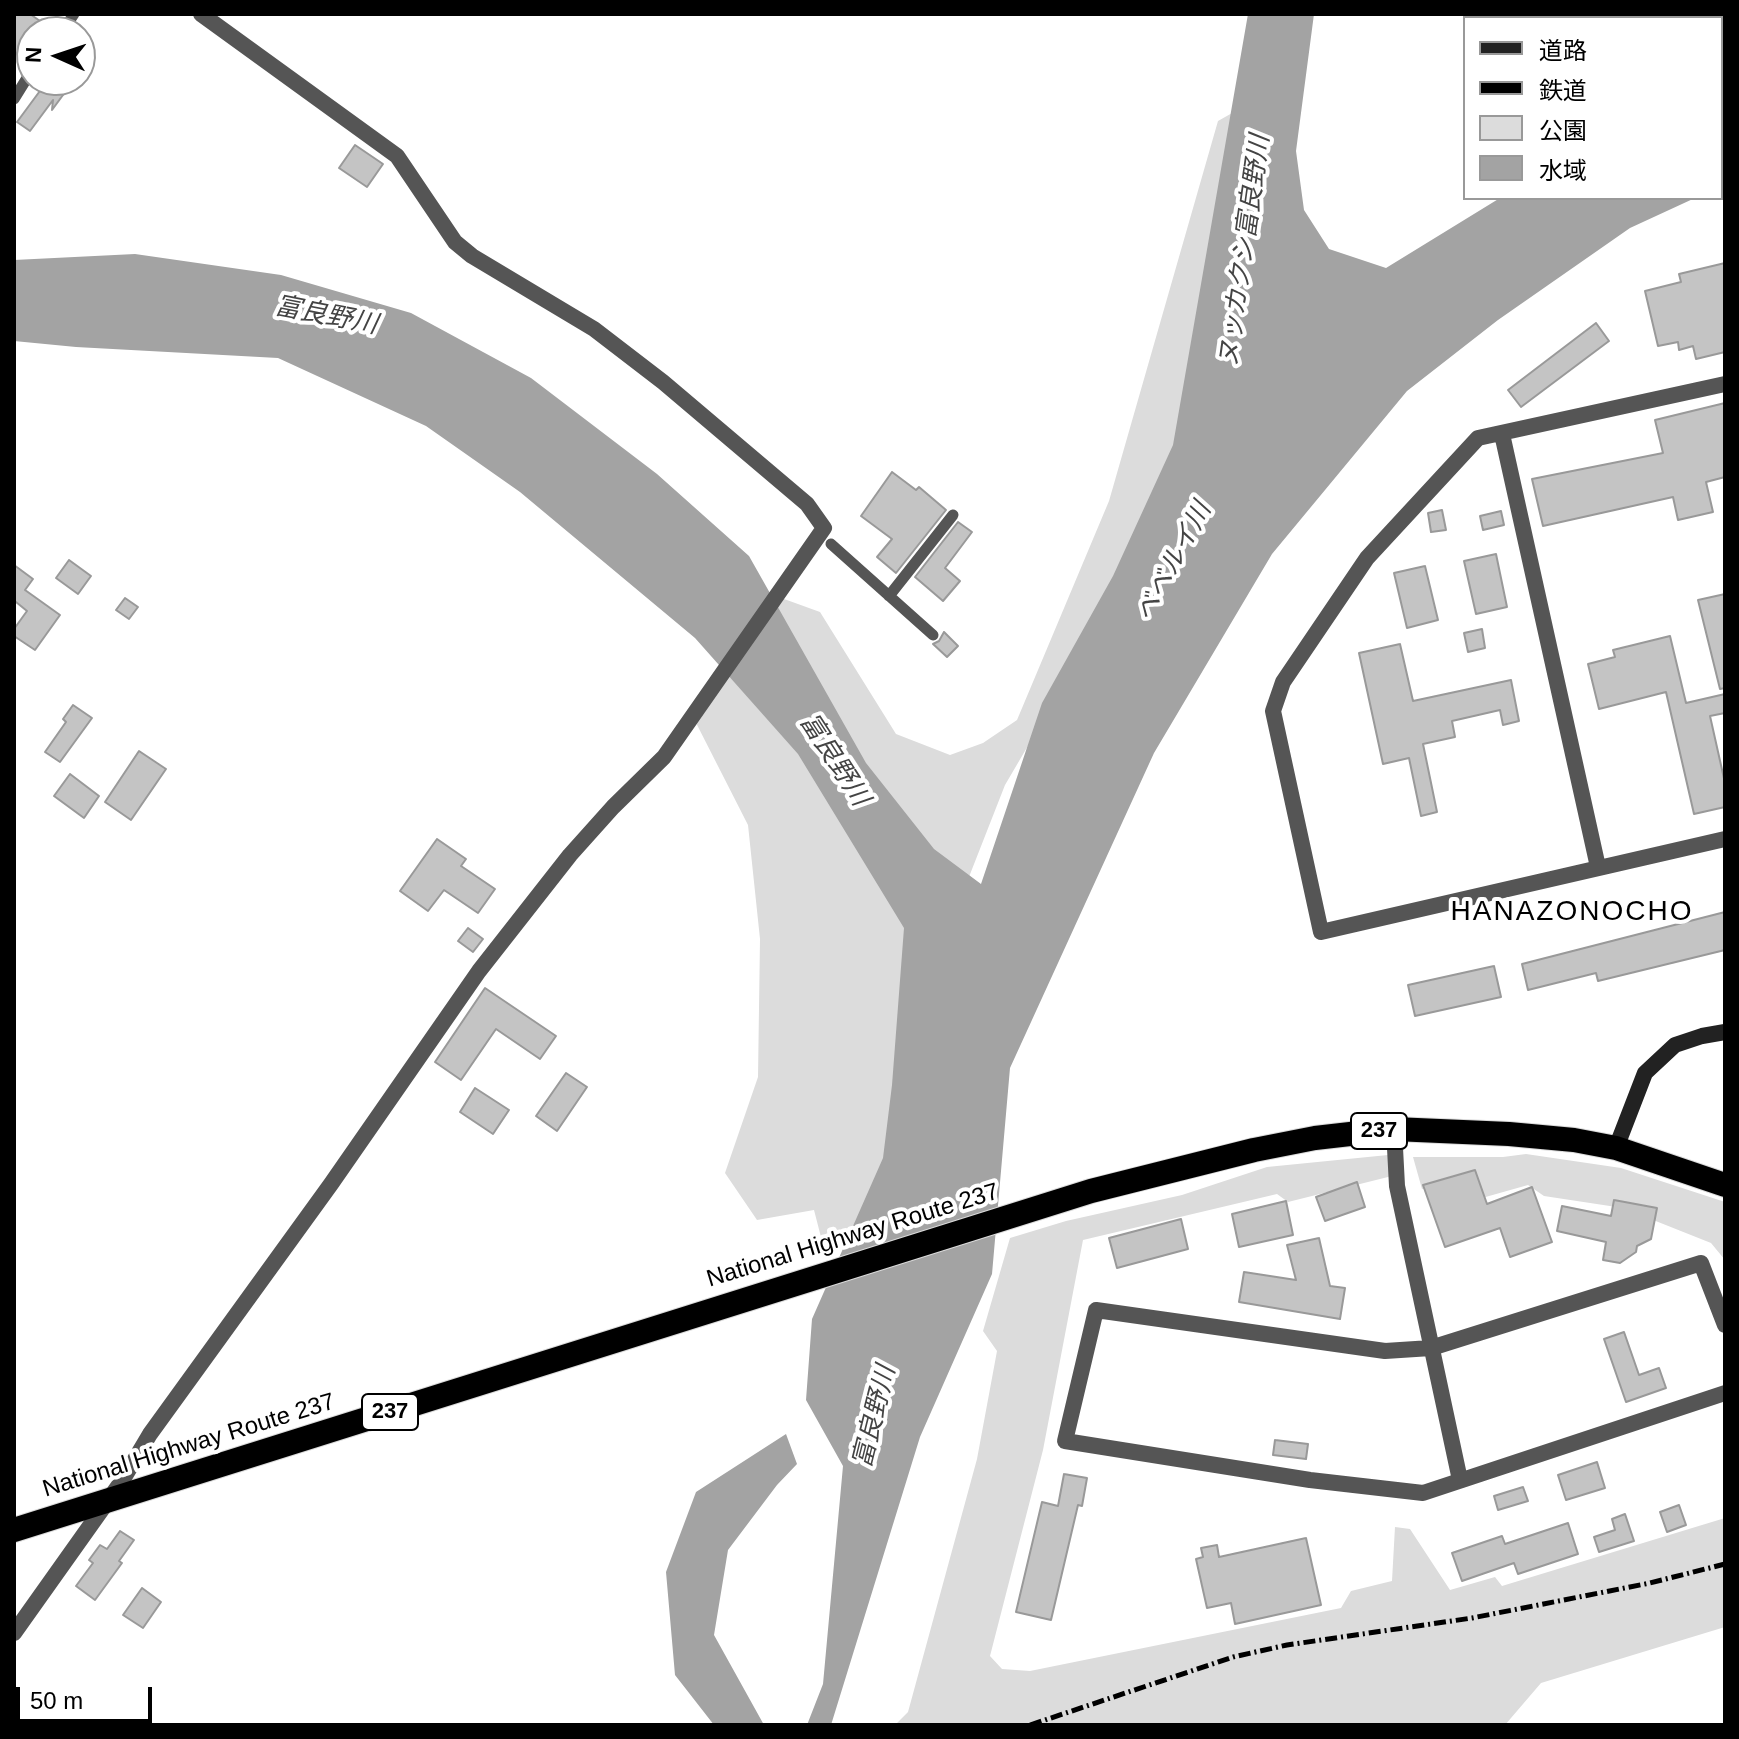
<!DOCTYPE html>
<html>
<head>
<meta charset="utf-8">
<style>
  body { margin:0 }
  #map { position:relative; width:1739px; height:1739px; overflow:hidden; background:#fff; font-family:Helvetica,"Noto Sans JP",sans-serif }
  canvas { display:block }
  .frame { position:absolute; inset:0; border:16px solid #000; pointer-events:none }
  .legend { position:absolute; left:1463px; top:16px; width:260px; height:184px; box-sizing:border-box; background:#fff; border:2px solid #999; margin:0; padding:10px 14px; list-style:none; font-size:24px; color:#000 }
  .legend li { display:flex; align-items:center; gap:16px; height:40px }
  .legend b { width:40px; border:2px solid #999 }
  .north { position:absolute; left:16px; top:16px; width:80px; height:80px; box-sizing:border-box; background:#fff; border:2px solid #999; border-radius:50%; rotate:273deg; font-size:22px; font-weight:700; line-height:32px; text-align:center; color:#000 }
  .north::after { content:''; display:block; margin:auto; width:28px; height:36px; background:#000; clip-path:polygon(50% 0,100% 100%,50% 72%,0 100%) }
  .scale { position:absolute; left:16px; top:1687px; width:136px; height:36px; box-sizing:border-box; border:4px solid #000; border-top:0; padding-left:10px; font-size:24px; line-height:28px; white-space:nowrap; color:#000; -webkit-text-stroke:6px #fff; paint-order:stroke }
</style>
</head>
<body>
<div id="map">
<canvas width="1739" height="1739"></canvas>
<div class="frame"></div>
<ul class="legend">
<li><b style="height:10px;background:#222"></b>道路</li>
<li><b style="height:10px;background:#000"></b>鉄道</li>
<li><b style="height:22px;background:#dcdcdc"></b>公園</li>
<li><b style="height:22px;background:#a3a3a3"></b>水域</li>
</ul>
<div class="north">N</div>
<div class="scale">50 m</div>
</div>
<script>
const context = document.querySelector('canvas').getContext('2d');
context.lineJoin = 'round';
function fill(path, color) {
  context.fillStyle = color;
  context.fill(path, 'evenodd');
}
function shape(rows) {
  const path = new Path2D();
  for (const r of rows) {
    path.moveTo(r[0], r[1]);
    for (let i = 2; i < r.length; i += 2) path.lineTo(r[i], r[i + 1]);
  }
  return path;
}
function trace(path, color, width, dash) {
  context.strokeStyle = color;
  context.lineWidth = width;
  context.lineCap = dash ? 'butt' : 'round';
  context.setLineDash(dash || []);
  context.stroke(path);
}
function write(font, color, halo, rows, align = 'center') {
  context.font = font + ' Helvetica,"Noto Sans JP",sans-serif';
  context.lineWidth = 8;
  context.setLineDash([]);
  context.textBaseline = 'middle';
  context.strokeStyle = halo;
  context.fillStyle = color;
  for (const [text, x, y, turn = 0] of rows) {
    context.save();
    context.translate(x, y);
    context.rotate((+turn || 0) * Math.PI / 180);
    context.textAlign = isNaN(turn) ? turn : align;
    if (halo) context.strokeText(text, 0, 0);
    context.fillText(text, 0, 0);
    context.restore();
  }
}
fill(shape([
  [1241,108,1209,397,1135,563,1005,785,967,882,873,1204,850,1234,822,1241,814,1210,757,1220,725,1173,758,1077,760,939,748,825,692,715,762,591,820,612,896,734,950,755,983,743,1017,720,1109,501,1218,121],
  [1526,1154,1621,1168,1725,1202,1725,1260,1711,1243,1623,1208,1544,1196,1528,1185,1482,1198,1471,1179,1422,1189,1413,1157,1503,1157],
  [1388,1155,1396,1175,1288,1202,1277,1194,1083,1240,1043,1450,990,1656,1002,1669,1030,1671,1341,1608,1351,1591,1392,1581,1395,1527,1410,1529,1450,1590,1495,1577,1502,1586,1725,1518,1725,1627,1541,1683,1505,1725,895,1725,908,1712,977,1459,997,1351,983,1331,1010,1238,1066,1221,1182,1195,1267,1167]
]), '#dcdcdc');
fill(shape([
  [1248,14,1314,14,1296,151,1304,210,1329,249,1386,268,1500,198,1695,198,1630,228,1498,320,1407,391,1272,554,1154,753,1010,1068,992,1274,920,1437,831,1725,807,1725,823,1684,843,1466,806,1400,812,1319,883,1158,892,1085,904,928,798,754,695,638,520,492,426,426,278,358,76,347,14,341,14,260,135,254,281,275,411,313,531,378,657,474,749,556,866,763,934,849,981,884,1042,703,1113,576,1173,445],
  [1725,73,1725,184,1721,186,1721,75],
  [786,1434,797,1464,777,1485,728,1550,714,1635,764,1725,714,1725,675,1675,666,1572,696,1492]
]), '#a3a3a3');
const building = shape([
  [14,14,30,14,40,21,14,57,14,14],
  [48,80,74,80,52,110,53,100,30,131,17,122,48,80],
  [355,145,383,164,367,187,339,168,355,145],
  [1725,263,1725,352,1696,359,1693,346,1679,350,1678,342,1658,346,1645,291,1681,282,1679,274,1725,263],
  [1596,323,1609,341,1521,407,1508,390,1596,323],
  [1725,403,1725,477,1706,482,1713,512,1678,520,1673,497,1543,526,1532,479,1663,453,1655,420,1725,403],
  [892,472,916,490,919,487,946,510,896,573,877,557,892,539,861,516,892,472],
  [1442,510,1446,530,1431,532,1428,513,1442,510],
  [1501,511,1504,525,1483,530,1480,516,1501,511],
  [958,522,972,532,945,568,960,581,943,601,915,577,958,522],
  [1496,554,1507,607,1476,614,1464,561,1496,554],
  [69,560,91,576,78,594,56,578,69,560],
  [14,565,33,579,25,590,60,615,35,650,14,636,14,629,27,611,16,602,14,605,14,565],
  [1425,566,1438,620,1407,628,1394,573,1425,566],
  [1725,594,1725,688,1720,689,1698,600,1725,594],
  [125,598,138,607,129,619,116,610,125,598],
  [1482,629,1485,648,1468,652,1464,633,1482,629],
  [944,632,958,646,947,657,933,644,939,641,944,632],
  [1670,636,1686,703,1725,694,1725,713,1710,716,1725,783,1725,807,1694,814,1666,692,1599,709,1588,664,1615,657,1613,650,1670,636],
  [1400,644,1413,701,1511,680,1519,721,1503,725,1500,710,1452,721,1455,737,1423,744,1437,812,1421,816,1409,758,1383,764,1359,653,1400,644],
  [73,705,92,718,60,762,45,752,66,722,63,719,73,705],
  [139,751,166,769,131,820,105,802,139,751],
  [70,774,99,796,84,818,54,796,70,774],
  [437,839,466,859,461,866,495,889,478,913,444,890,428,911,400,891,437,839],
  [1725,912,1725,950,1598,981,1596,973,1528,990,1522,964,1725,912],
  [468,928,483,939,473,952,458,941,468,928],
  [1494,966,1501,997,1415,1016,1408,985,1494,966],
  [485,988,556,1036,540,1059,496,1029,461,1080,435,1062,485,988],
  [566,1073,587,1087,557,1131,536,1116,566,1073],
  [475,1088,509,1110,493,1134,460,1112,475,1088],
  [1475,1170,1487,1204,1532,1187,1552,1242,1510,1257,1500,1228,1445,1247,1423,1185,1475,1170],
  [1357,1182,1365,1207,1325,1221,1316,1197,1357,1182],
  [1614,1200,1657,1208,1651,1239,1637,1246,1636,1252,1620,1263,1603,1260,1606,1242,1557,1231,1562,1206,1611,1216,1614,1200],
  [1286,1201,1293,1235,1239,1247,1232,1214,1286,1201],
  [1181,1219,1188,1249,1117,1268,1109,1238,1181,1219],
  [1319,1238,1330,1286,1345,1288,1340,1319,1239,1302,1244,1272,1296,1280,1287,1245,1319,1238],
  [1624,1332,1639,1375,1659,1368,1666,1388,1626,1402,1604,1339,1624,1332],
  [1275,1440,1308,1444,1306,1459,1273,1455,1275,1440],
  [1597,1462,1605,1488,1566,1500,1558,1475,1597,1462],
  [1064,1474,1087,1478,1082,1506,1078,1505,1051,1620,1016,1612,1042,1502,1058,1506,1064,1474],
  [1523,1487,1528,1501,1498,1510,1494,1496,1523,1487],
  [1679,1505,1686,1525,1667,1532,1660,1512,1679,1505],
  [1625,1514,1634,1541,1599,1552,1594,1537,1615,1530,1612,1519,1625,1514],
  [1568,1523,1578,1554,1518,1574,1514,1563,1462,1581,1452,1553,1502,1536,1505,1544,1568,1523],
  [120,1531,134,1540,119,1561,122,1563,95,1600,76,1586,93,1563,89,1560,100,1545,107,1549,120,1531],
  [1306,1538,1321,1605,1235,1624,1231,1603,1207,1608,1196,1559,1203,1557,1201,1548,1217,1545,1219,1557,1306,1538],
  [142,1588,161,1602,143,1628,123,1615,142,1588]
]);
fill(building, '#c4c4c4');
trace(building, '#999', 2);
const highway = shape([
  [14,1530,1091,1191,1254,1150,1315,1138,1394,1129,1509,1134,1574,1140,1616,1148,1725,1185]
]);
trace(highway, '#dbdbdb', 26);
trace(shape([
  [62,32,74,14],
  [14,99,32,70],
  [831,544,933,635],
  [889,596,953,515]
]), '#555', 11);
trace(shape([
  [1725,384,1478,438,1367,558,1283,682,1273,711,1321,932,1725,839],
  [1502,434,1598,867],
  [1394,1129,1397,1186,1460,1480],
  [1725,1325,1701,1263,1431,1348,1385,1351,1096,1310,1065,1441,1310,1480,1423,1493,1725,1393],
  [14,1633,122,1481,150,1434,331,1184,479,971,570,855,613,807,664,757,824,528,807,504,663,382,594,329,472,256,455,242,397,156,201,14]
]), '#555', 16);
trace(shape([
  [1616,1148,1645,1073,1675,1045,1702,1036,1725,1032]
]), '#222', 16);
trace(highway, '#000', 24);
trace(shape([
  [1030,1725,1233,1657,1287,1645,1472,1618,1650,1583,1725,1564]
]), '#000', 5, [12, 4, 2, 4]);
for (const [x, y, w] of [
  [1379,1131,56],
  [390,1412,56]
]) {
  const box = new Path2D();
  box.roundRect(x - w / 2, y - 18, w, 36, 6);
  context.fillStyle = '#fff';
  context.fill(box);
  trace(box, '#000', 2);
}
write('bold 22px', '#000', null, [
  ["237",1379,1131],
  ["237",390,1412]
]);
write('24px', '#000', '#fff', [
  ["National Highway Route 237",853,1236,-17],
  ["National Highway Route 237",189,1446,-17]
]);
write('italic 26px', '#444', '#fff', [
  ["ヌッカクシ富良野川",1245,251,-82],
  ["富良野川",326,316,11],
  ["ベベルイ川",1174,562,-62],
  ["富良野川",834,760,57],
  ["富良野川",875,1417,-76]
]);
context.letterSpacing = '2px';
write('28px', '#000', '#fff', [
  ["HANAZONOCHO",1572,912]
]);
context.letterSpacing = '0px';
</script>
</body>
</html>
